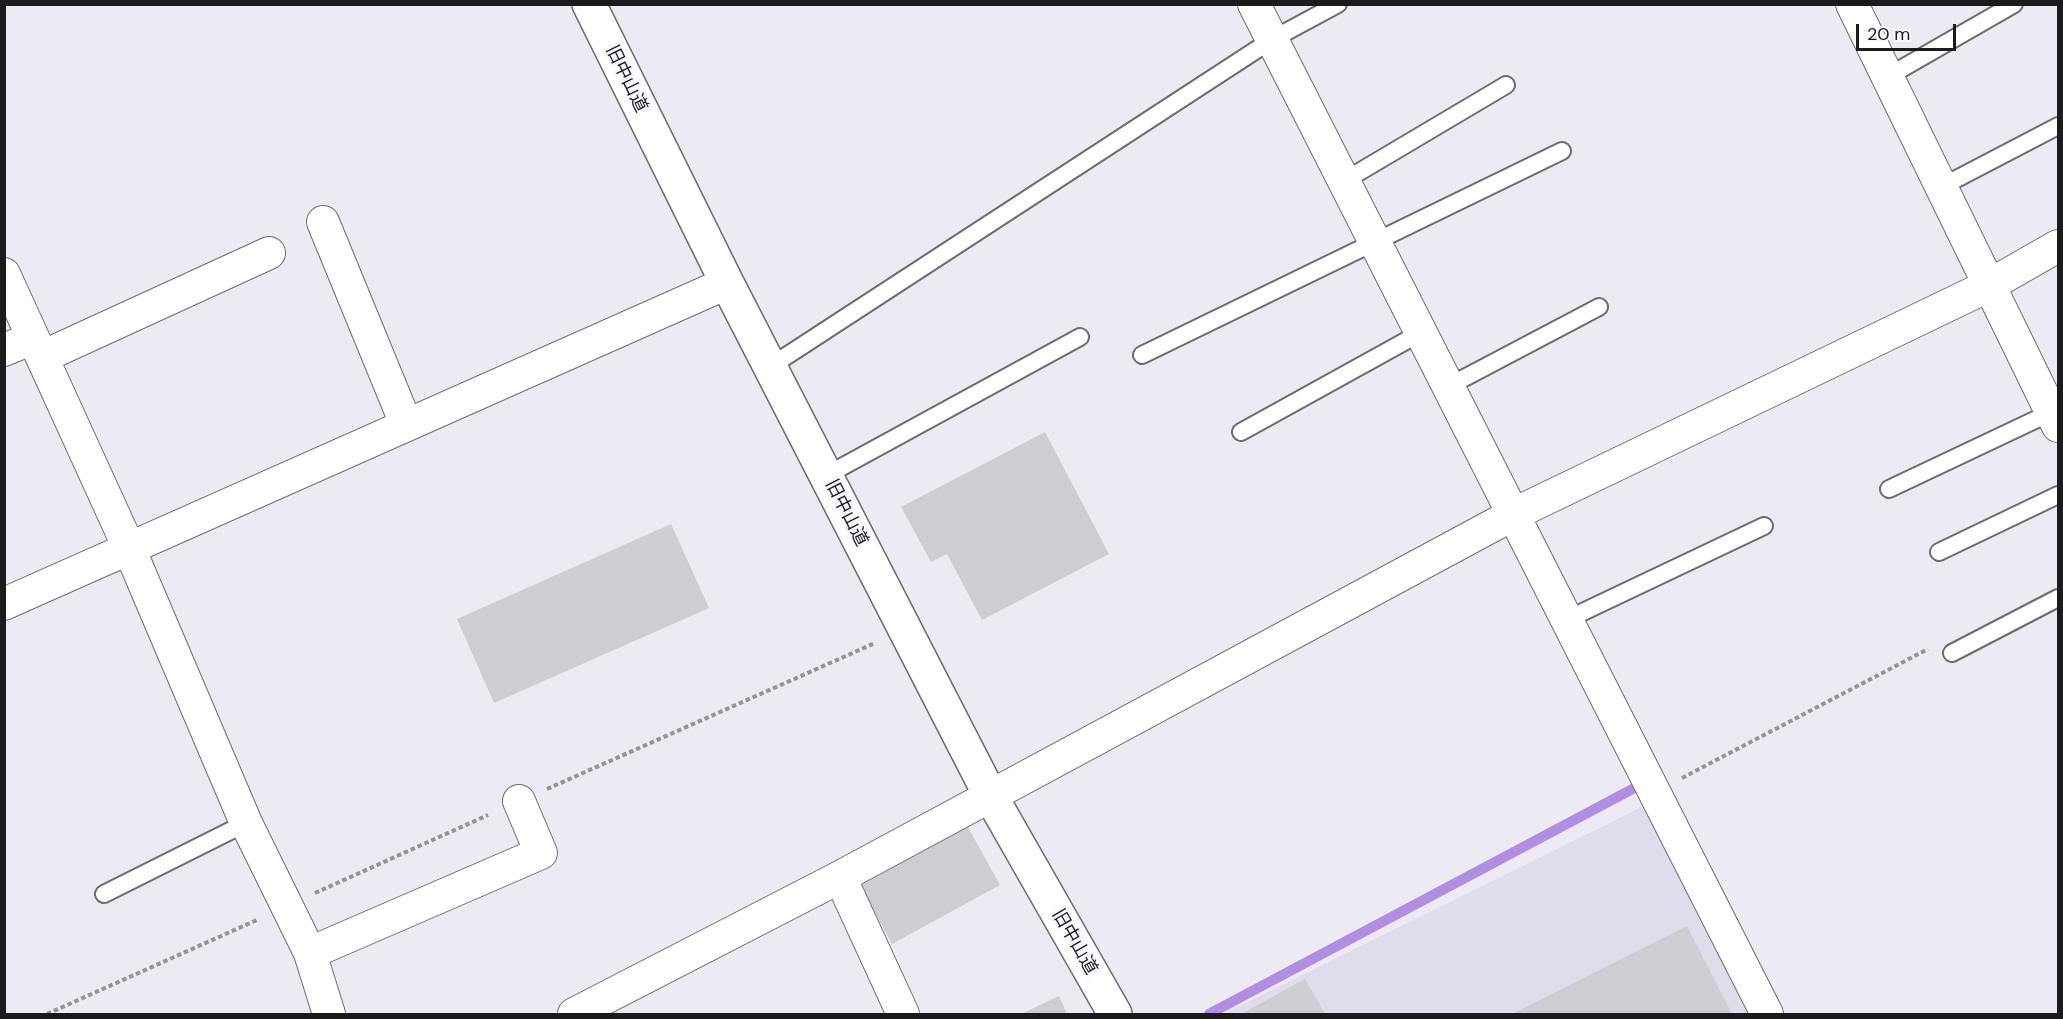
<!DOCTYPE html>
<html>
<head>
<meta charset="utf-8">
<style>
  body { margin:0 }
  #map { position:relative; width:2063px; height:1019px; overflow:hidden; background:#edeaf3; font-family:"DM Sans",sans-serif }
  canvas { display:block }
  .frame { position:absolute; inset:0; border:6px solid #1b1a1d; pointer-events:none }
  .scale { position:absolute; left:1856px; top:24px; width:100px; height:27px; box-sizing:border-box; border:3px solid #1b1a1d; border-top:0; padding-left:8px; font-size:18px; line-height:21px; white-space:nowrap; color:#1b1a1d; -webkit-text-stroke:4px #faf8ff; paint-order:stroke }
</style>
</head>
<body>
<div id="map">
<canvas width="2063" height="1019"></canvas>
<div class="frame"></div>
<div class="scale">20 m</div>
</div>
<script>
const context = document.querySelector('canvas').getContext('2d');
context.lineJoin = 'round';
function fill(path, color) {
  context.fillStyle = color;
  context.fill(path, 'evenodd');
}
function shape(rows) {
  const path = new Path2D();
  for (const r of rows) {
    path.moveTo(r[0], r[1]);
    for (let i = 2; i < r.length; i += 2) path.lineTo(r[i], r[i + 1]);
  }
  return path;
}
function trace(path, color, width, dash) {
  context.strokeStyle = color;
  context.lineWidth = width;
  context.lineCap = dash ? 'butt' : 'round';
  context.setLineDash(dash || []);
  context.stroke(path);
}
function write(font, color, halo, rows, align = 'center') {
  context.font = font + ' "DM Sans","Noto Sans JP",sans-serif';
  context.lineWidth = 6;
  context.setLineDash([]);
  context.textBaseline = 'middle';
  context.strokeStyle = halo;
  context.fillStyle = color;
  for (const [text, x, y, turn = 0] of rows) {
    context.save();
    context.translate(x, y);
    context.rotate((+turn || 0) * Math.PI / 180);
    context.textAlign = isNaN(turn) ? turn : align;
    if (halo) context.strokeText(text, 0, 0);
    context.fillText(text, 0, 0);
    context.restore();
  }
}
fill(shape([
  [1644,806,1748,1014,1223,1014]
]), '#e1dceb');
trace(shape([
  [1209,1014,1640,785]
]), '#b28ee2', 10);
fill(shape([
  [1045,432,1109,554,982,620,947,554,931,562,901,507],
  [671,524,709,608,494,703,457,619],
  [964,820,1000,885,892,944,857,879],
  [1687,926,1732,1014,1512,1014],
  [1305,979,1325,1014,1241,1014],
  [1059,996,1067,1014,1021,1014]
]), '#cfccd4');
const service = shape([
  [1887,77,2014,4],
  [1344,181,1506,85],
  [1941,187,2058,126],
  [1142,355,1562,151],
  [771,366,1273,39,1338,4],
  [1449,386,1599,307],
  [1241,432,1422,332],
  [827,475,1080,337],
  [1889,489,2056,410],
  [1939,552,2058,495],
  [1568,619,1764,526],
  [1952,653,2058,598],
  [104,894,246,823]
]);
const minor = shape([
  [1254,4,1767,1014],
  [1852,4,2058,426],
  [323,222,406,424],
  [4,274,129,548,246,823,310,953,329,1014],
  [4,350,33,338],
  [42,357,269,253],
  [4,604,727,283],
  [840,877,903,1014],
  [310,953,541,853,519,801],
  [574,1014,840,877,1514,514,1988,286,2058,246]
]);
const secondary = shape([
  [589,4,727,283,990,795,1115,1014]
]);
trace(service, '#6d6b72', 20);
trace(minor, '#6d6b72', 34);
trace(secondary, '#6d6b72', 36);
trace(shape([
  [1682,778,1928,649],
  [547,789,875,643],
  [315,893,488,815],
  [47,1014,259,919]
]), '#95939a', 4, [4.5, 3]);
trace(service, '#fff', 16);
trace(minor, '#fff', 32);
trace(secondary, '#fff', 33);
write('18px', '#1b1a1d', '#faf8ff', [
  ["旧中山道",626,79,64],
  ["旧中山道",846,513,63],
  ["旧中山道",1074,942,60]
]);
</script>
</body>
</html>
